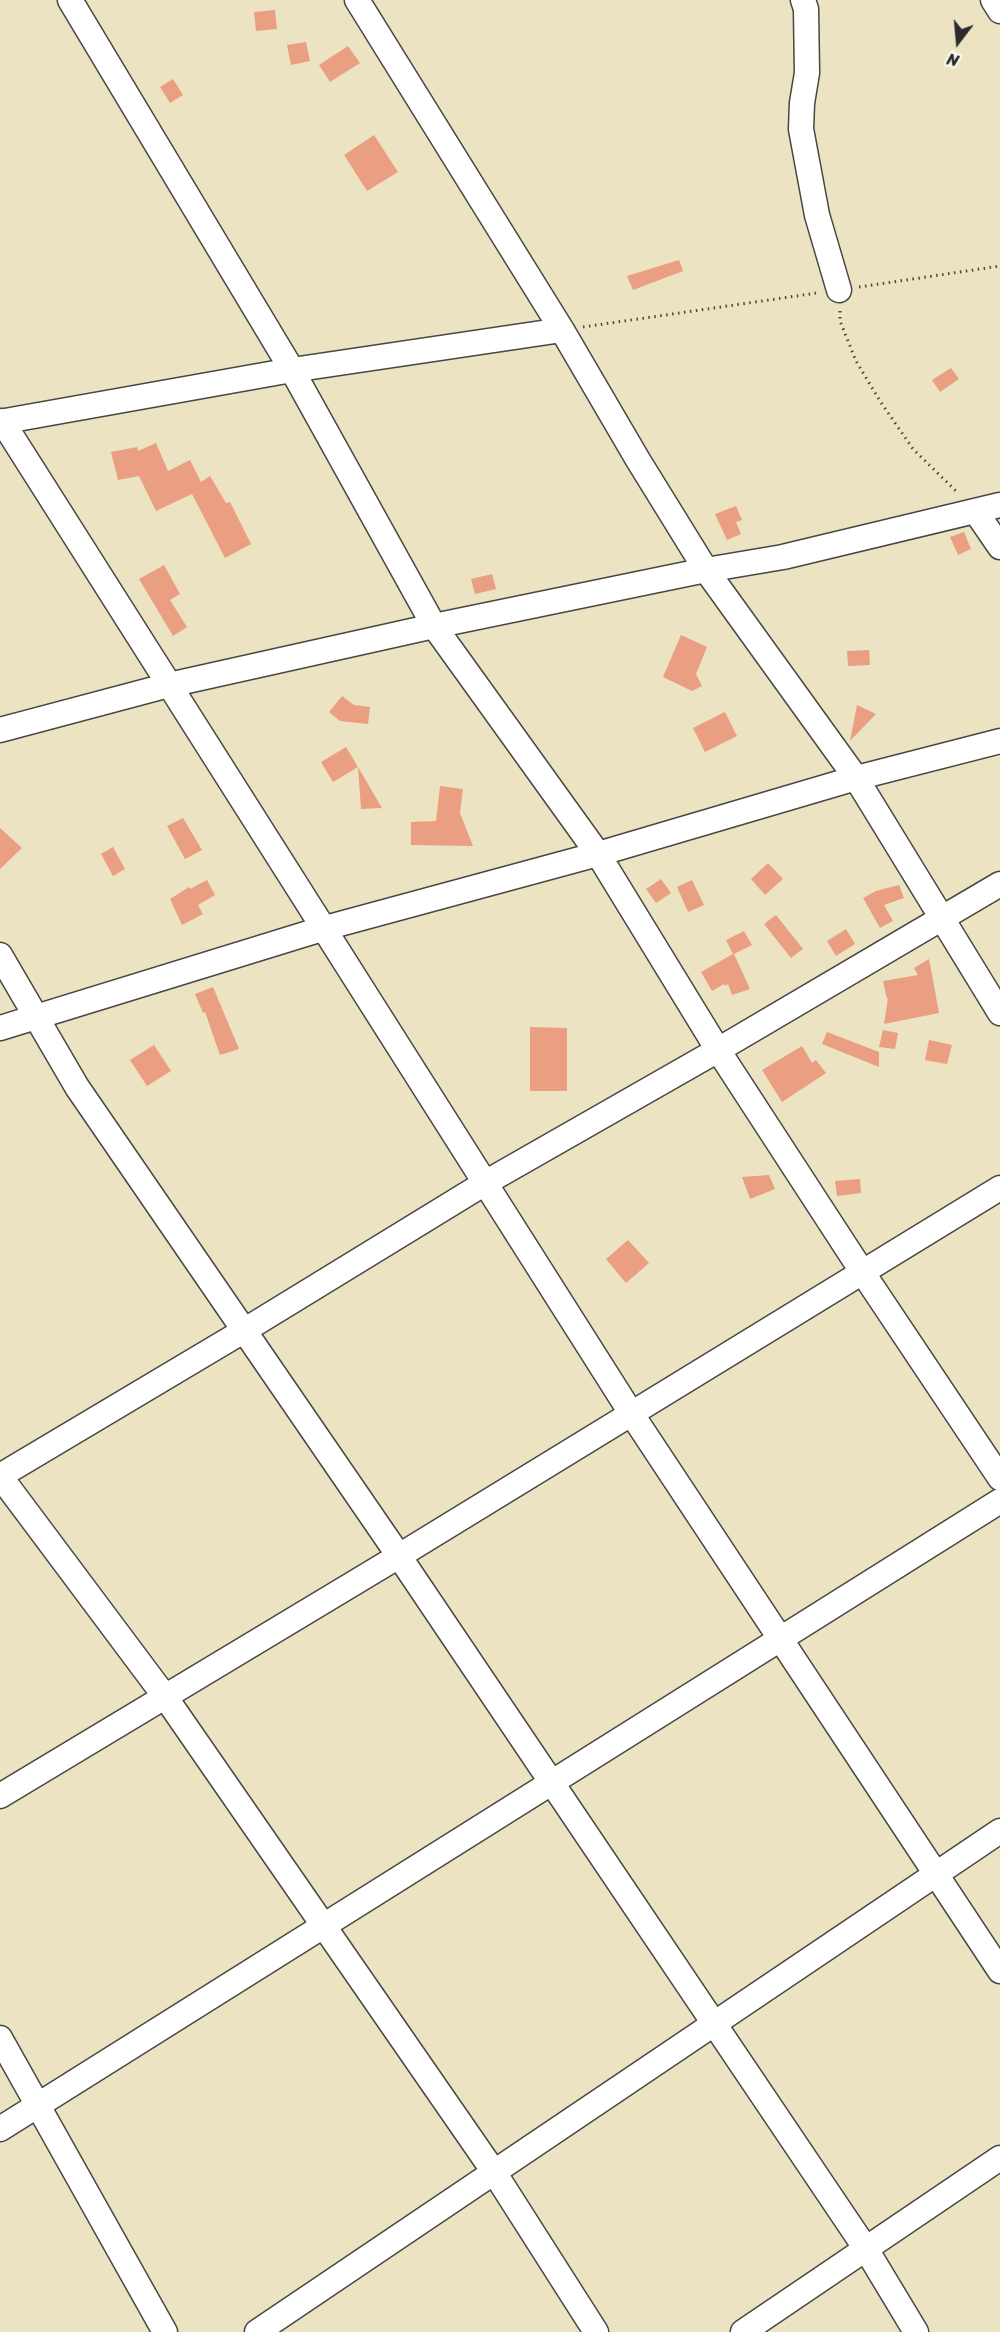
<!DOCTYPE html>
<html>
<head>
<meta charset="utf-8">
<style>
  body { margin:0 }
  #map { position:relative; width:1000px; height:2332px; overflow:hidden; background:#ece3c3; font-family:Sriracha,sans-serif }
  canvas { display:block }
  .north { position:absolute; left:928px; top:12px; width:60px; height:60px; -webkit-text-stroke:4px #fdfcf7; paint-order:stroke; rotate:196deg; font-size:16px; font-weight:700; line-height:24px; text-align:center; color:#2b2b2b }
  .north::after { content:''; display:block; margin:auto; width:21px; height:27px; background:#2b2b2b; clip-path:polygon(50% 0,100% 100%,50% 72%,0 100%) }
</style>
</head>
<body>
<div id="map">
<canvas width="1000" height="2332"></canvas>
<div class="north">N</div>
</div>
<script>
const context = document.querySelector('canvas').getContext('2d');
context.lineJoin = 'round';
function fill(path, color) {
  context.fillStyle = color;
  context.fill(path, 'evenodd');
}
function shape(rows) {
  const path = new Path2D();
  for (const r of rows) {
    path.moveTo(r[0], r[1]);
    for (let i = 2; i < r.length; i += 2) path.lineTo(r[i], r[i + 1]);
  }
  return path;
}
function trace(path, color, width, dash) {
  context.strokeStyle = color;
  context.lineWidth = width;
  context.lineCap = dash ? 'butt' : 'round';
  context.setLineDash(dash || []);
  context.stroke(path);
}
fill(shape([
  [275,10,277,29,256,31,254,12],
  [306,42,310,61,291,65,287,45],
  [348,46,360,63,330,82,319,65],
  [173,79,183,95,170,103,160,87],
  [374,135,398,172,367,191,344,155],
  [679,260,683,271,633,290,627,276],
  [951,368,959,379,940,392,932,380],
  [156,443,168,471,190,460,201,482,210,476,226,503,230,502,251,544,225,558,192,494,156,511,139,476,118,480,111,452,137,447,138,451],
  [736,506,742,520,736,522,741,534,727,540,715,514],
  [964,532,971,549,958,555,950,537],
  [164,565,180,594,170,600,187,627,173,636,139,579],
  [492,574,496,589,475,594,471,579],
  [681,635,707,647,696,674,702,686,692,691,663,677],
  [869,650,870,665,848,666,847,651],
  [342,696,354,705,370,707,368,724,340,721,329,712],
  [857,705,876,714,850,741],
  [725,712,737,736,705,752,693,728],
  [346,747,358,767,333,782,321,762],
  [358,767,382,808,361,809],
  [440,786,463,789,460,813,473,846,411,845,411,822,436,821],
  [183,818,202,850,185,859,167,826],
  [0,828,22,848,0,869],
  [113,847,125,869,113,876,101,854],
  [768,863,783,879,765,895,751,879],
  [661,879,671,893,656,903,646,889],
  [207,880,215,895,198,905,203,914,182,925,170,899,189,887,190,889],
  [692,880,704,905,688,912,677,887],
  [899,885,904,898,884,905,893,921,880,928,863,898,876,891],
  [776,915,803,949,791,958,764,924],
  [846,929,855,944,836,956,827,941],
  [744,931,752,945,734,954,750,989,732,995,728,984,725,986,724,984,712,991,701,972,733,954,726,940],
  [929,959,939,1013,884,1024,888,998,887,999,883,981,918,975,914,968],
  [213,987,239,1049,220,1055,205,1012,203,1013,195,994],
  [530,1027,567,1028,567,1091,530,1091],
  [883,1030,898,1033,895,1049,879,1047],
  [827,1032,879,1052,879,1067,822,1044],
  [929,1040,952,1045,947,1064,925,1060],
  [154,1045,171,1071,147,1086,130,1060],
  [802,1046,812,1063,816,1060,826,1073,782,1102,762,1070],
  [769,1175,775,1189,750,1199,742,1177],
  [860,1179,861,1193,837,1196,835,1181],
  [628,1240,649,1263,626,1283,606,1259]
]), '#ea9e82');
const minor = shape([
  [70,0,292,370,434,626,598,854,718,1050,863,1273,1000,1478],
  [357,0,562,330,638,460,706,570,856,778,1000,1013],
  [803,0,806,9,807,73,802,103,801,129,817,215,839,290],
  [993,0,1000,11],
  [2,421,631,1413,1000,1971],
  [0,422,292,370,562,330],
  [976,512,1000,547],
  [0,730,169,685,434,626,706,570,783,557,1000,505],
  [0,955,77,1087,399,1556,866,2249,916,2332],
  [0,1028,325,928,598,854,856,778,1000,741],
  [0,1476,245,1330,485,1183,718,1050,1000,884],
  [0,1476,166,1698,494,2172,596,2332],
  [0,1796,399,1556,1000,1188],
  [0,2038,165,2332],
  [0,2129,1000,1501],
  [257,2332,1000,1831],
  [743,2332,1000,2158]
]);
trace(minor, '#484742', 27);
trace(shape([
  [859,287,1000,266],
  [840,311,840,321,856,361,880,401,913,449,958,493],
  [583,327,817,293]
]), '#484742', 3, [1.5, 4.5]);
trace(minor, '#fff', 24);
</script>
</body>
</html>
